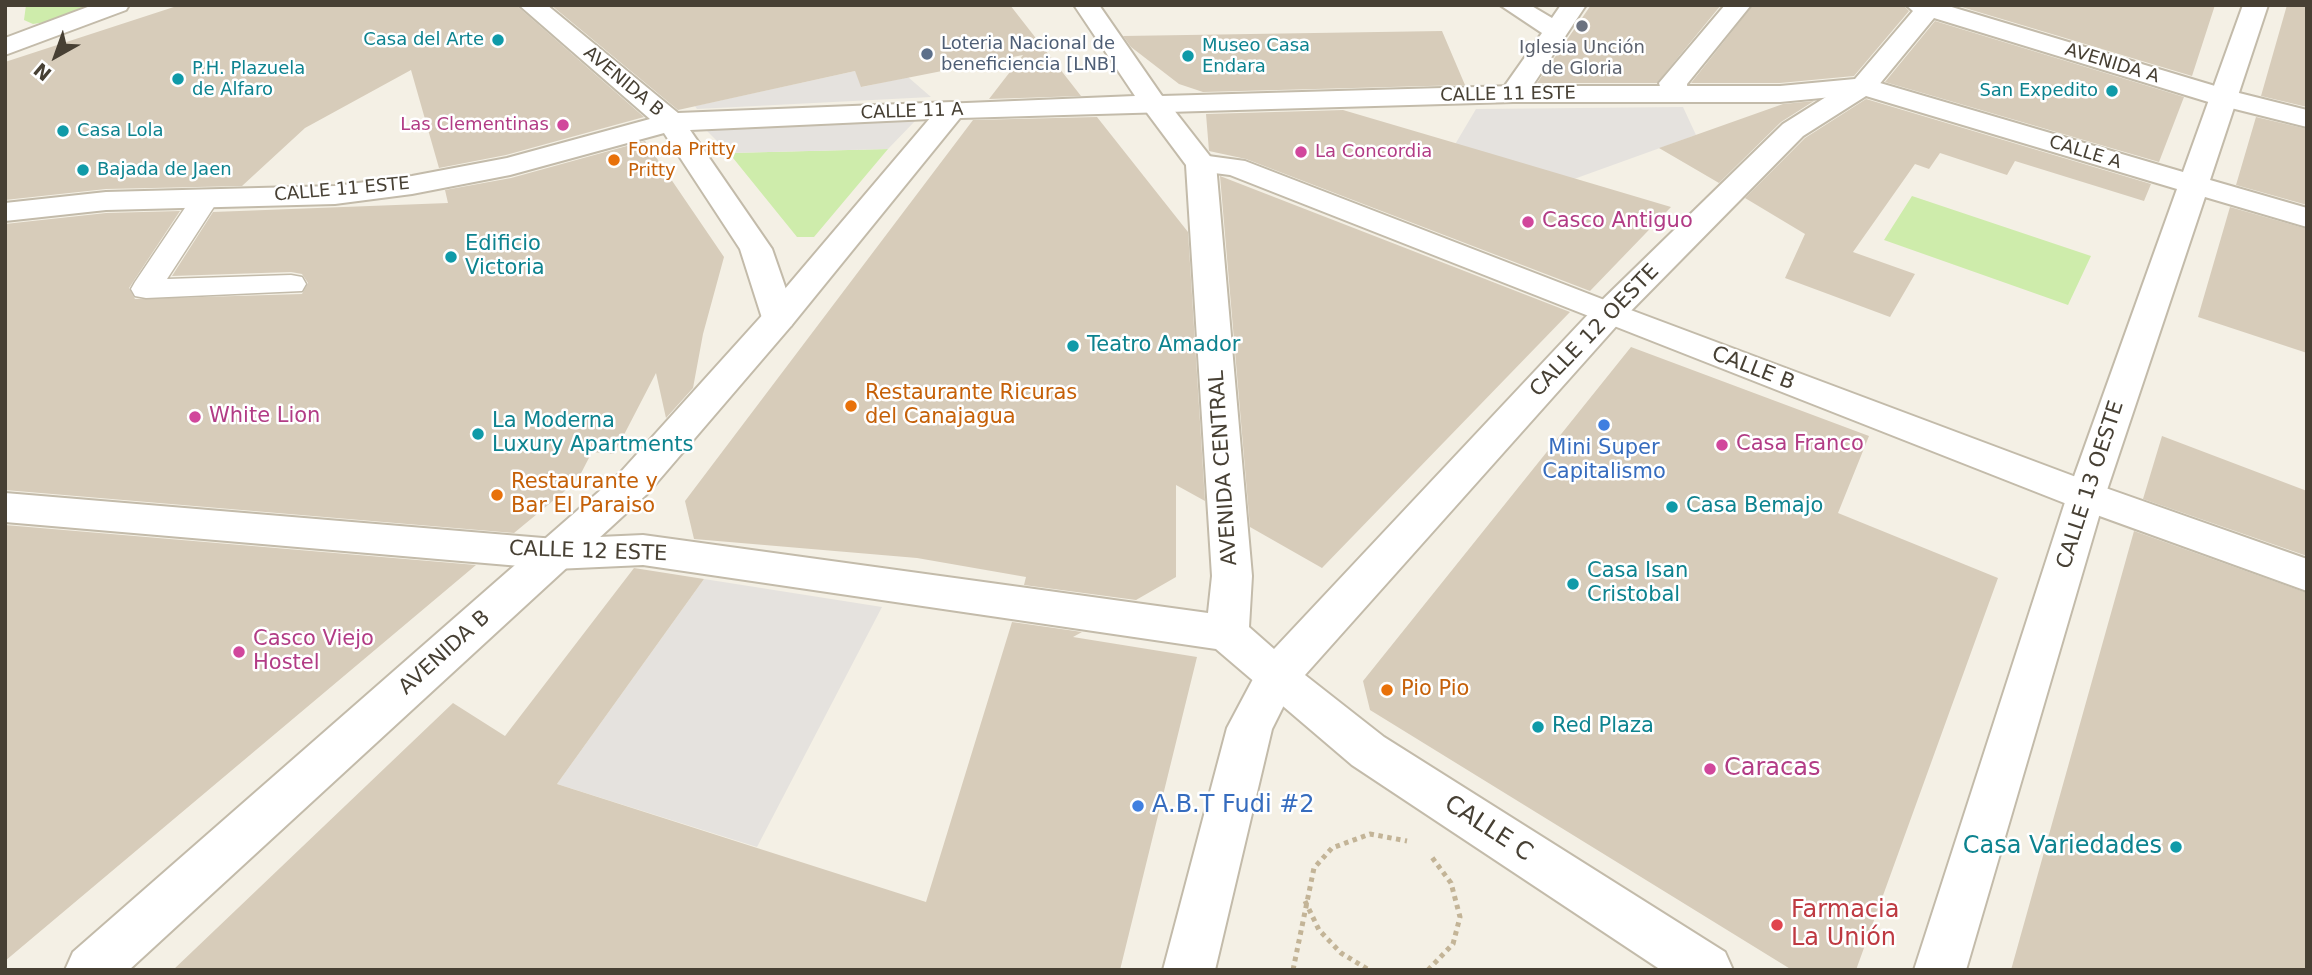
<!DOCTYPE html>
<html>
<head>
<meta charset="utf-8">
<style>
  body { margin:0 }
  #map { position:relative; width:2312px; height:975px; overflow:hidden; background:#f4f0e5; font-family:"DejaVu Sans",sans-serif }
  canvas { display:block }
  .frame { position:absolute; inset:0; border:7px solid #474034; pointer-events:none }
  .north { position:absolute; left:21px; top:21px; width:70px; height:70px; -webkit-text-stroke:5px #fff; paint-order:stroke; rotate:220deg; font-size:19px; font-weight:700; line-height:28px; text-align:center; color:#474034 }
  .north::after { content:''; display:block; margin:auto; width:24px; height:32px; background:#474034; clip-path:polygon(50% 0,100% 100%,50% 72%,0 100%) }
</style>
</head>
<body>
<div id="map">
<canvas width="2312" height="975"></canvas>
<div class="frame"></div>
<div class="north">N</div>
</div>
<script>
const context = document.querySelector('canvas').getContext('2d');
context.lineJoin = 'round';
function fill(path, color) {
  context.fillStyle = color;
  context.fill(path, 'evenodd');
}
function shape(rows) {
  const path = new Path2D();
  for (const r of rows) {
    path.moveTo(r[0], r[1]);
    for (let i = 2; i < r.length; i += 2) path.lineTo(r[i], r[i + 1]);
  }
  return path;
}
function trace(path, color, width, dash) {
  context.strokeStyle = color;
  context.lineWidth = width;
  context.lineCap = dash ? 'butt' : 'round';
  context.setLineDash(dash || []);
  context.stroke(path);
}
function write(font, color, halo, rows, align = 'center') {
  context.font = font + ' "DejaVu Sans",sans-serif';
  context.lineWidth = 5;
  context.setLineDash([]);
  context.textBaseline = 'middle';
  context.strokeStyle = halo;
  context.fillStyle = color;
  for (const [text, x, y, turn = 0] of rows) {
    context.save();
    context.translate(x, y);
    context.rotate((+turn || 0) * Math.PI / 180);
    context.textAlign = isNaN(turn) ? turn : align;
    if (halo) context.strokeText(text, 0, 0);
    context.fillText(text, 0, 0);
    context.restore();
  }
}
fill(shape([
  [26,5,99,5,53,21,33,24,24,20],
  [888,149,814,237,797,237,729,153],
  [1912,196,2091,256,2068,305,1884,240]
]), '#ceecab');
fill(shape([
  [855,71,862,87,908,77,931,97,697,109,695,106],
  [1683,107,1696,135,1574,179,1447,158,1476,109],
  [916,120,888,149,729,153,704,128],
  [704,579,882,607,757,847,557,784]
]), '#e5e2de');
fill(shape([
  [180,5,516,5,644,117,506,155,439,168,411,70,305,128,242,186,106,189,5,200,5,62],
  [551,5,1010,5,1081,96,989,99,1023,55,861,87,855,71,678,110],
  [1591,5,1721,5,1657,83,1537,83],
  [1753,5,1903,5,1909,11,1854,76,1780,83,1691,83],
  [1955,5,2215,5,2192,76],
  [2287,5,2307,5,2307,107,2261,96],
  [1935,21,2184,97,2159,162,1885,82],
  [1442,31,1465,85,1203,92,1179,84,1131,47,1123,36],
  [1866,99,2151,184,2144,201,2015,161,2007,175,1940,153,1929,169,1915,164,1853,252,1915,274,1890,317,1785,278,1805,234,1745,198,1805,138],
  [1814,101,1781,122,1719,183,1659,148,1783,104],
  [1343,110,1489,153,1671,207,1590,291,1246,159,1209,151,1206,114],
  [1097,117,1188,232,1205,501,1176,485,1176,577,1136,600,1024,585,1026,577,917,558,694,539,685,501,973,120],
  [2256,117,2307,129,2307,205,2236,185],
  [645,141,724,257,703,334,693,388,666,418,656,373,614,454,592,452,577,481,514,533,5,490,5,224,106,213,180,211,129,288,135,299,302,294,308,283,302,274,291,272,172,276,213,212,448,203,445,190,511,178],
  [1220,176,1570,312,1322,568,1250,527],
  [2230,207,2307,229,2307,353,2198,317],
  [1631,347,1869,436,1838,513,1998,578,1856,970,1792,970,1370,710,1363,681],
  [2162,436,2307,491,2307,556,2143,499],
  [5,525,476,565,5,961],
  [2134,531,2307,593,2307,970,2011,970],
  [634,568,704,579,557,784,926,902,1012,622,1082,632,1073,637,1197,657,1120,970,173,970,453,703,505,736]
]), '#d7ccba');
const service = shape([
  [205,191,215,193,219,199,167,279,291,275,302,277,306,284,302,291,146,298,135,296,131,289,135,282,195,193,205,191]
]);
const pedestrian = shape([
  [1276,659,1291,664,1298,677,1272,729,1215,970,1163,970,1227,728,1261,664,1276,659]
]);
const minor = shape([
  [519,5,547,5,678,113,952,102,962,104,966,110,962,116,952,118,690,130,772,249,796,318,791,326,779,329,767,326,762,318,740,249,664,133,510,175,412,194,335,204,106,210,5,221,5,203,106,192,335,186,412,176,507,158,650,119,519,5],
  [1500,5,1530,5,1552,18,1561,5,1586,5,1523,100,1513,102,1503,100,1499,94,1542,33,1500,5],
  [1725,5,1751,5,1687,84,1688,94,1684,100,1664,100,1659,83,1725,5],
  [2243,5,2268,5,2210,180,2307,208,2307,227,2205,197,2105,496,1966,970,1914,970,2067,496,2177,189,1866,96,1803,136,1620,322,1305,675,1384,737,1725,952,1733,970,1661,970,1352,765,1216,649,643,565,555,569,5,522,5,493,555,539,643,535,1208,613,1212,576,1186,165,1139,102,1143,96,1153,94,1163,96,1216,164,1252,576,1249,627,1274,649,1596,306,1783,124,1853,80,1863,78,2183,172,2243,5]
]);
const tertiary = shape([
  [93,5,129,5,126,10,5,55,5,38,93,5],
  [1074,5,1099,5,1162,96,1513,86,1780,86,1855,79,1913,11,1906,5,1945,5,2235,92,2307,110,2307,127,2215,104,1934,18,1873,92,1863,94,1780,102,1513,102,960,118,791,326,647,494,129,970,65,970,73,952,619,474,767,310,942,104,1135,96,1074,5],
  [1201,155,1245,161,1620,306,2100,486,2307,559,2307,591,2072,506,1230,175,1191,170,1186,164,1191,158,1201,155]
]);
trace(service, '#c3bbaa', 3);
trace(pedestrian, '#c3bbaa', 4);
trace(minor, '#c3bbaa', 4);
trace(tertiary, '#c3bbaa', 4);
trace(shape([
  [1305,901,1319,930,1341,953,1369,970],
  [1293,970,1314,868,1332,848,1370,834,1407,841],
  [1428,970,1453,944,1460,917,1451,883,1431,856]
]), '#c3b497', 5, [4.5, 4.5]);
fill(service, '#fff');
fill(pedestrian, '#fff');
fill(minor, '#fff');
fill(tertiary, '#fff');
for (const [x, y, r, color] of [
  [1582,26,7,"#6b7280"],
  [498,40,7,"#0f9aa8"],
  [927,54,7,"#5c6f8a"],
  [1188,56,7,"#0f9aa8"],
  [178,79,7,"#0f9aa8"],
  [2112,91,7,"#0f9aa8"],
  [563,125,7,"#d1479c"],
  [63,131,7,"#0f9aa8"],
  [1301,152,7,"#d1479c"],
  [614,160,7,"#e8710a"],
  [83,170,7,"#0f9aa8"],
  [1528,222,7,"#d1479c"],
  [451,257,7,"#0f9aa8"],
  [1073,346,7,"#0f9aa8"],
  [851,406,7,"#e8710a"],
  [195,417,7,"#d1479c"],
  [1604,425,7,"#3f7fe0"],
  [478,434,7,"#0f9aa8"],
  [1722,445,7,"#d1479c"],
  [497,495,7,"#e8710a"],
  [1672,507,7,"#0f9aa8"],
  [1573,584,7,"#0f9aa8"],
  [239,652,7,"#d1479c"],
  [1387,690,7,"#e8710a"],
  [1538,727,7,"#0f9aa8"],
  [1710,769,7,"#d1479c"],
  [1138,806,7,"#3f7fe0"],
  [2176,847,7,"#0f9aa8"],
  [1777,925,7,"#e0444e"]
]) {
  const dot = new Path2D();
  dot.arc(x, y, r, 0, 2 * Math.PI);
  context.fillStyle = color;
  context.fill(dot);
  trace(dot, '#fff', 2.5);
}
write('18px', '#0d838f', '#fff', [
  ["Casa del Arte",484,40,"right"],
  ["Museo Casa",1202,46],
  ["Endara",1202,67],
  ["P.H. Plazuela",192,69],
  ["de Alfaro",192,90],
  ["San Expedito",2098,91,"right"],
  ["Casa Lola",77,131],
  ["Bajada de Jaen",97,170]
], 'left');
write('18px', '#4e5e75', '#fff', [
  ["Loteria Nacional de",941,44],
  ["beneficiencia [LNB]",941,65]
], 'left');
write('18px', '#5b616d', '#fff', [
  ["Iglesia Unción",1582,48],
  ["de Gloria",1582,69]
]);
write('18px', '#474034', '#fff', [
  ["AVENIDA A",2112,64,17],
  ["AVENIDA B",623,82,40],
  ["CALLE 11 ESTE",1508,95,-1],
  ["CALLE 11 A",912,112,-2],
  ["CALLE A",2085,153,17],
  ["CALLE 11 ESTE",342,190,-5]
]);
write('18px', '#b23c85', '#fff', [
  ["Las Clementinas",549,125],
  ["La Concordia",1315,152,"left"]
], 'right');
write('18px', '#c56008', '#fff', [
  ["Fonda Pritty",628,150],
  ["Pritty",628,171]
], 'left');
write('21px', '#b23c85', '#fff', [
  ["Casco Antiguo",1542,222],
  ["White Lion",209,417],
  ["Casa Franco",1736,445],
  ["Casco Viejo",253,640],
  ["Hostel",253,664]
], 'left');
write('21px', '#0d838f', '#fff', [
  ["Edificio",465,245],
  ["Victoria",465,269],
  ["Teatro Amador",1087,346],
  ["La Moderna",492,422],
  ["Luxury Apartments",492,446],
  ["Casa Bemajo",1686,507],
  ["Casa Isan",1587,572],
  ["Cristobal",1587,596],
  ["Red Plaza",1552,727]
], 'left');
write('21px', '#474034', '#fff', [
  ["CALLE 12 OESTE",1595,331,-46],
  ["CALLE B",1753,369,21],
  ["AVENIDA CENTRAL",1224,468,-94],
  ["CALLE 13 OESTE",2091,485,-72],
  ["CALLE 12 ESTE",588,552,2],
  ["AVENIDA B",445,653,-42]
]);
write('21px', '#c56008', '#fff', [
  ["Restaurante Ricuras",865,394],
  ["del Canajagua",865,418],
  ["Restaurante y",511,483],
  ["Bar El Paraiso",511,507],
  ["Pio Pio",1401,690]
], 'left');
write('21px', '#366cbe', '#fff', [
  ["Mini Super",1604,449],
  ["Capitalismo",1604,473]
]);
write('24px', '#b23c85', '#fff', [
  ["Caracas",1724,769]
], 'left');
write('24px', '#366cbe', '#fff', [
  ["A.B.T Fudi #2",1152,806]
], 'left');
write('24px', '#474034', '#fff', [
  ["CALLE C",1488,829,33]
]);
write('24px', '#0d838f', '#fff', [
  ["Casa Variedades",2162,847]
], 'right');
write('24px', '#be3a42', '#fff', [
  ["Farmacia",1791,911],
  ["La Unión",1791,939]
], 'left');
</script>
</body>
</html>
